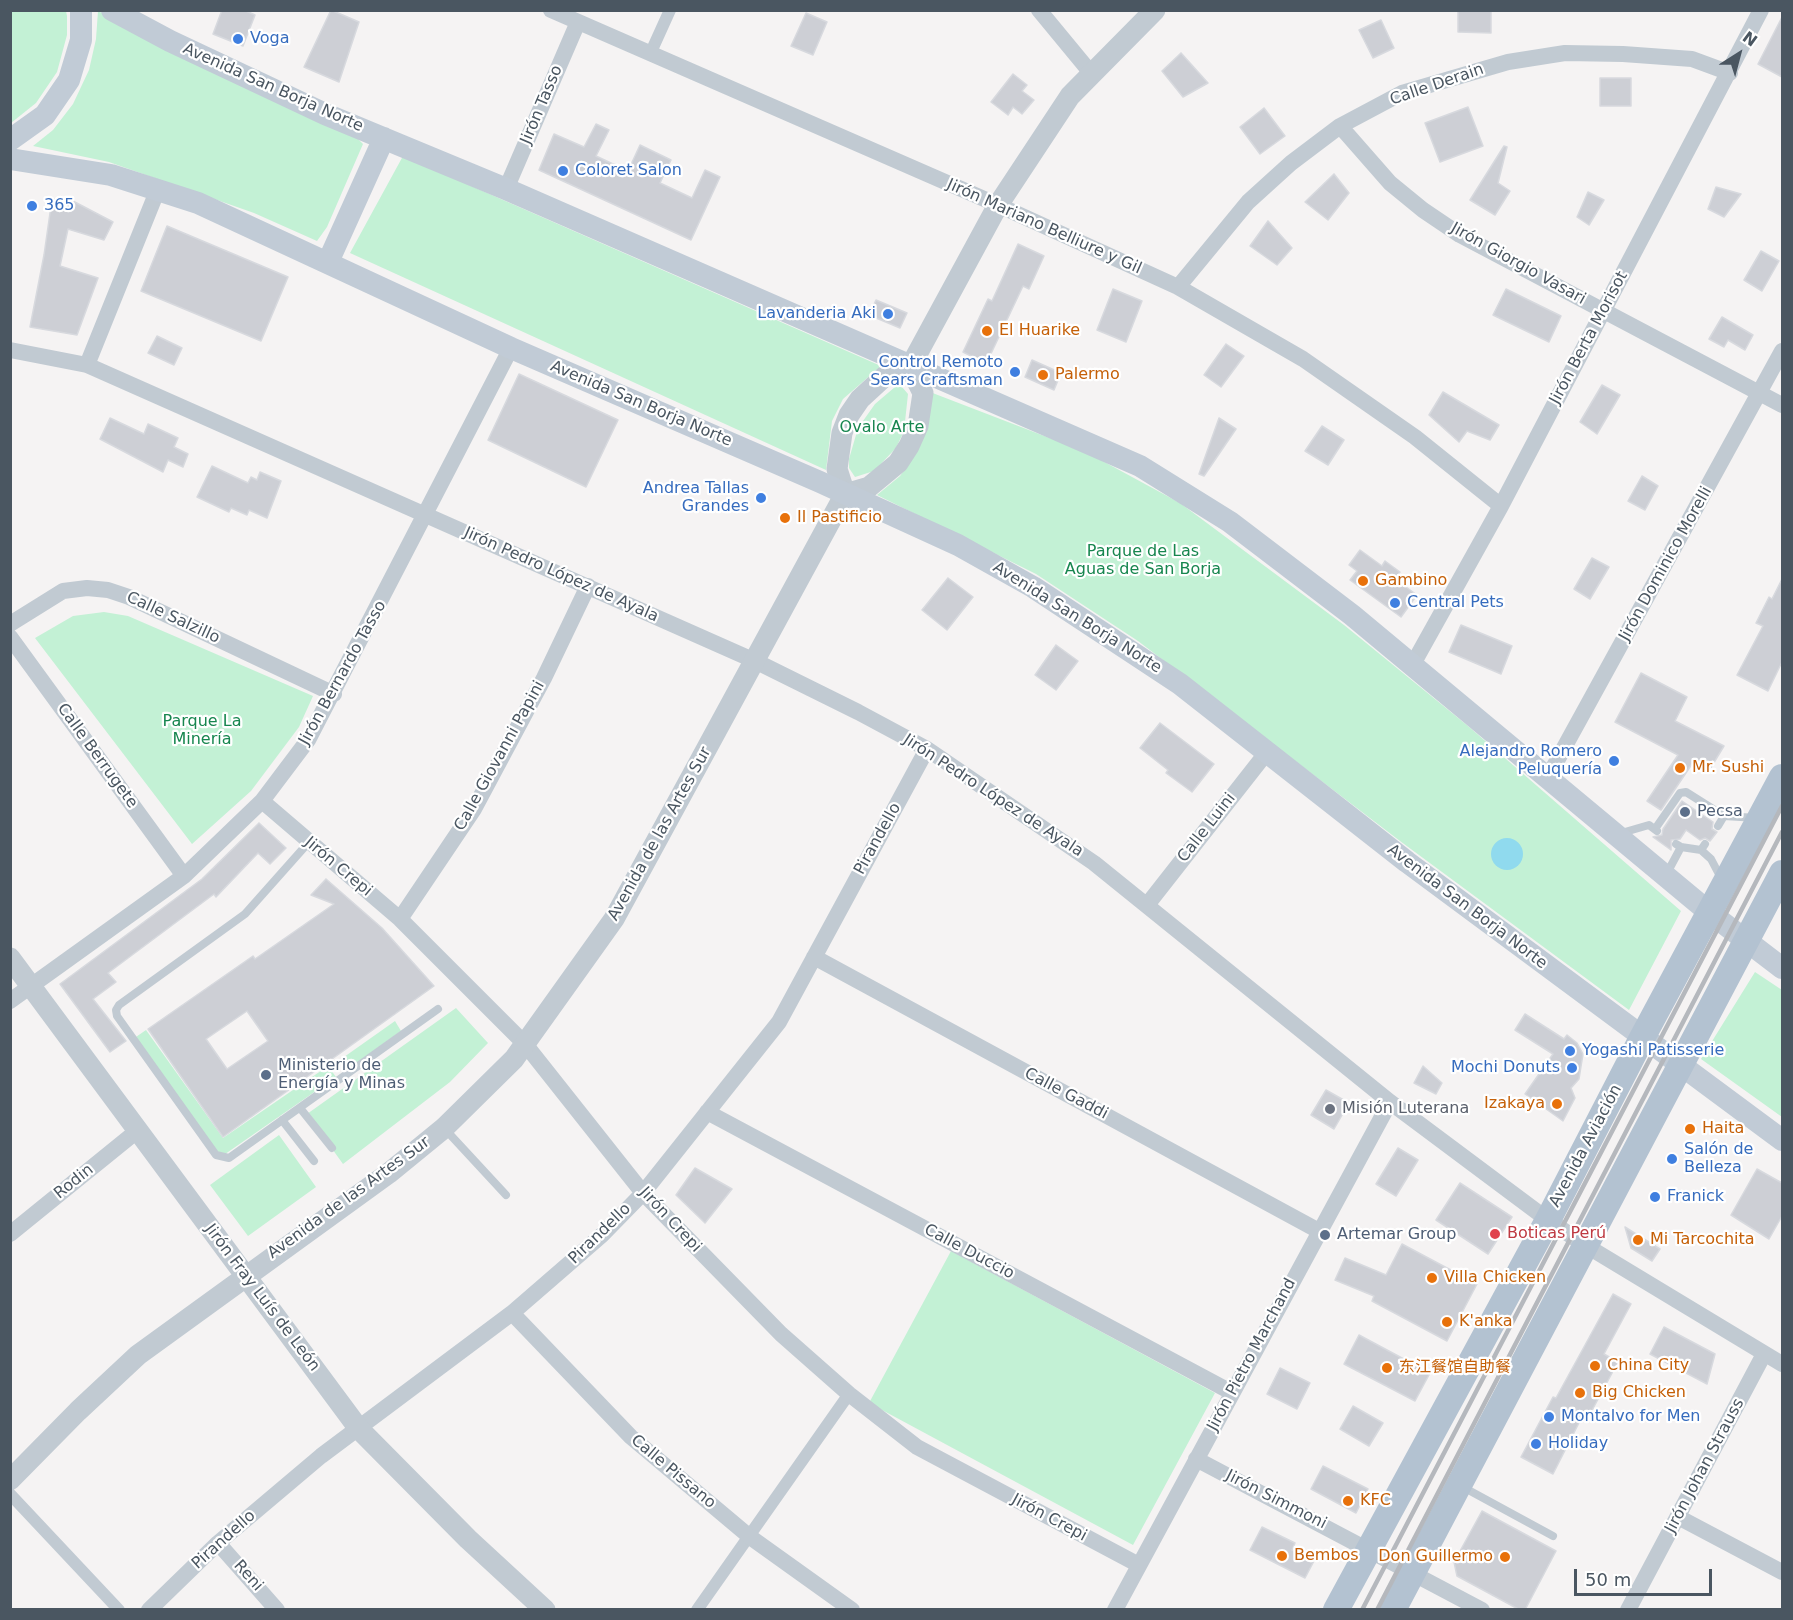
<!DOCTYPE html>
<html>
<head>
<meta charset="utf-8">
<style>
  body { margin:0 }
  #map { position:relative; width:1793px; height:1620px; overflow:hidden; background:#f5f3f3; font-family:"DejaVu Sans",sans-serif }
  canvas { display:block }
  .frame { position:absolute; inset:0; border:12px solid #4a5661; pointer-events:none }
  .north { position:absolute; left:1709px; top:24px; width:60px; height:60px; -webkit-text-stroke:4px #fff; paint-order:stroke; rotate:36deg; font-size:16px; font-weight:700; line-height:24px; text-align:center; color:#4a5661 }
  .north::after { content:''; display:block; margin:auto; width:21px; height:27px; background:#4a5661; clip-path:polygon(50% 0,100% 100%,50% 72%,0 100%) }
  .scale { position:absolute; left:1574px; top:1569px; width:138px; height:27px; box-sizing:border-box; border:3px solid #4a5661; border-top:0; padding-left:8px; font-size:18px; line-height:21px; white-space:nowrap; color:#4a5661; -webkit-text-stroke:4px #fff; paint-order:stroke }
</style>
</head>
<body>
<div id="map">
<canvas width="1793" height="1620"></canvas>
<div class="frame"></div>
<div class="north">N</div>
<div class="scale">50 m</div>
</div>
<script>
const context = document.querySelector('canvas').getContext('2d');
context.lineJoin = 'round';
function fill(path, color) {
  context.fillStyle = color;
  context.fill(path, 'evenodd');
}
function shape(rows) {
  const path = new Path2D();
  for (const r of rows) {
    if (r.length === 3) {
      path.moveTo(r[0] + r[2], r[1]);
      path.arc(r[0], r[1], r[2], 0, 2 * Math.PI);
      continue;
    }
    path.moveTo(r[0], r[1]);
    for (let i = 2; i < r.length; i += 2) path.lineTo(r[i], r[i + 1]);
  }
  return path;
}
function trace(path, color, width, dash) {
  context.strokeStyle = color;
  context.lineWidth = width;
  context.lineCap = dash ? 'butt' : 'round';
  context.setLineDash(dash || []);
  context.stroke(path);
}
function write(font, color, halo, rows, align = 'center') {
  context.font = font + ' "DejaVu Sans","Noto Sans SC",sans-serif';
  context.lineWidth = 4.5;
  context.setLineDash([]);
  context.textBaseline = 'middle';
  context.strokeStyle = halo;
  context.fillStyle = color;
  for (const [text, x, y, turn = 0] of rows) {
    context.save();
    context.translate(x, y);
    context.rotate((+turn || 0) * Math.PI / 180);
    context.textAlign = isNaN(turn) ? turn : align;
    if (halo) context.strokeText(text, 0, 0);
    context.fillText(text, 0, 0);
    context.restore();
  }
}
fill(shape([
  [11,10,66,11,67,16,67,35,57,72,36,103,11,123],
  [98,11,355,136,363,144,327,227,317,241,254,213,109,162,33,146,53,130,73,104,89,70,96,39],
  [403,156,881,366,843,399,832,421,826,470,350,253],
  [895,387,902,387,908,394,904,431,896,448,874,471,855,477,849,468,849,459,858,428,875,404],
  [930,392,1086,452,1180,503,1344,625,1468,726,1681,911,1629,1010,1400,841,1138,641,1036,574,877,495,900,476,917,452],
  [104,612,128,616,313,696,299,727,251,791,192,844,35,638,73,616],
  [1755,972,1782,990,1782,1117,1701,1059],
  [456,1008,488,1043,450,1082,343,1164,307,1114],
  [395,1021,401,1031,351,1067,344,1057],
  [146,1030,223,1138,328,1066,336,1077,218,1159,133,1039],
  [279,1135,316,1187,248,1236,210,1185],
  [951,1251,1215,1393,1133,1545,869,1403]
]), '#c3f1d5');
fill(shape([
  [1507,854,16]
]), '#90daee');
const building = shape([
  [222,10,244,10,255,15,243,46,213,34,222,10],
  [331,10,359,22,339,82,304,67,331,10],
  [1458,10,1491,10,1491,33,1458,32,1458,10],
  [806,13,827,22,813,55,791,46,806,13],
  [1782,17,1782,77,1758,64,1782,17],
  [1381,20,1394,48,1373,58,1359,30,1381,20],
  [1181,53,1208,83,1183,97,1162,71,1181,53],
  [1013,74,1027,85,1022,91,1034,100,1022,114,1013,107,1008,115,991,102,1013,74],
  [1600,78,1631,78,1631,106,1600,106,1600,78],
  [1468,107,1483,146,1440,162,1425,123,1468,107],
  [1264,108,1285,136,1260,154,1240,127,1264,108],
  [596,124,609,130,596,156,628,171,640,145,671,160,660,183,692,198,705,170,720,177,691,240,539,170,554,134,584,147,596,124],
  [1504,146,1507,147,1498,183,1510,191,1495,215,1470,200,1504,146],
  [1334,174,1349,193,1328,220,1305,202,1334,174],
  [1716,187,1741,194,1724,217,1708,209,1716,187],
  [1588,192,1604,200,1589,225,1577,217,1588,192],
  [52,199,71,200,113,222,104,240,68,229,60,266,98,278,77,335,30,327,44,255,52,199],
  [1268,221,1292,248,1277,265,1250,246,1268,221],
  [167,226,288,277,261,341,141,291,167,226],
  [1018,244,1044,256,1029,289,1023,286,988,360,979,360,963,352,988,299,992,301,1018,244],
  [1761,251,1779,261,1762,291,1744,280,1761,251],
  [1113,289,1142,301,1126,342,1097,330,1113,289],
  [1506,289,1561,316,1549,342,1493,315,1506,289],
  [876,300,907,313,900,328,869,315,876,300],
  [1722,317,1753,335,1745,350,1728,340,1724,347,1709,339,1722,317],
  [157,336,182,348,174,365,148,353,157,336],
  [1226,344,1244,356,1221,387,1204,375,1226,344],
  [1032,360,1061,373,1054,390,1025,377,1032,360],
  [519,374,618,420,586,487,488,440,519,374],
  [1602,385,1620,395,1597,434,1580,422,1602,385],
  [1443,392,1499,425,1490,440,1467,431,1459,442,1429,415,1443,392],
  [110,418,144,434,148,424,178,438,174,447,188,454,183,467,168,460,163,472,100,439,110,418],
  [1219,418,1236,429,1204,476,1199,474,1219,418],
  [1322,426,1344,440,1328,465,1305,451,1322,426],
  [212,466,248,483,251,477,257,480,260,472,281,481,267,518,249,510,247,515,231,508,229,512,197,497,212,466],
  [1642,476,1658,486,1645,510,1628,501,1642,476],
  [1360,550,1382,566,1385,561,1400,572,1395,579,1417,595,1401,617,1350,580,1357,571,1349,565,1360,550],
  [1592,558,1609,567,1590,599,1574,589,1592,558],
  [948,578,973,597,947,630,922,610,948,578],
  [1782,579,1782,662,1768,691,1737,675,1763,626,1756,623,1769,597,1772,599,1782,579],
  [1461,625,1512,646,1501,674,1449,652,1461,625],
  [1056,645,1078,661,1056,690,1035,675,1056,645],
  [1641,673,1687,697,1675,721,1724,746,1710,769,1694,761,1661,810,1647,801,1678,755,1615,722,1641,673],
  [1160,723,1214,764,1192,792,1166,773,1168,770,1140,748,1160,723],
  [1682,801,1713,822,1712,829,1717,832,1710,841,1705,838,1700,840,1686,830,1680,839,1671,840,1671,850,1653,837,1662,835,1663,829,1682,801],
  [259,823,286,848,270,864,258,853,216,897,214,894,108,973,116,982,93,999,126,1041,110,1052,60,984,202,879,259,823],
  [326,879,382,928,434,986,223,1137,148,1029,253,956,255,959,334,904,311,895,326,879],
  [247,1011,268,1041,227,1069,206,1039,247,1011],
  [1525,1014,1564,1039,1567,1035,1577,1043,1583,1054,1579,1079,1571,1088,1575,1098,1563,1121,1525,1094,1553,1054,1515,1030,1525,1014],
  [1423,1066,1442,1083,1436,1094,1414,1083,1423,1066],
  [1326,1090,1349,1103,1334,1129,1311,1115,1326,1090],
  [1398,1148,1418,1160,1396,1196,1376,1184,1398,1148],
  [695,1168,732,1189,705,1223,676,1195,695,1168],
  [1757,1169,1782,1183,1782,1216,1769,1239,1731,1215,1757,1169],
  [1460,1183,1512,1217,1488,1254,1436,1220,1460,1183],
  [1625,1227,1660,1249,1652,1261,1631,1248,1625,1227],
  [1402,1244,1477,1284,1447,1341,1372,1301,1374,1296,1335,1280,1345,1258,1386,1275,1402,1244],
  [1613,1294,1631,1304,1604,1354,1618,1362,1589,1416,1584,1413,1553,1474,1521,1457,1553,1397,1556,1398,1613,1294],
  [1664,1327,1715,1354,1707,1384,1650,1354,1664,1327],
  [1359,1335,1430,1373,1415,1401,1344,1364,1359,1335],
  [1280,1368,1310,1383,1297,1409,1267,1394,1280,1368],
  [1353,1406,1383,1423,1369,1446,1340,1429,1353,1406],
  [1323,1466,1368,1489,1356,1513,1311,1489,1323,1466],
  [1482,1511,1556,1551,1525,1610,1520,1610,1457,1576,1454,1562,1482,1511],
  [1262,1527,1295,1543,1292,1550,1314,1561,1305,1578,1250,1550,1262,1527]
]);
fill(building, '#cdcfd5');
trace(building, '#d7d9de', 1.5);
trace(shape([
  [1718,826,1724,816,1757,818],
  [1655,829,1680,793,1686,792,1724,816],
  [1618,834,1649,825,1657,831],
  [309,842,245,914,119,1005,116,1010,117,1016,216,1155,229,1158,438,1009],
  [1705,844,1701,850,1711,859,1722,880],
  [1681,847,1701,850],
  [1666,875,1681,847,1676,844],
  [300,1108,332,1148],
  [282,1120,314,1161],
  [444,1128,506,1195],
  [1461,1486,1553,1536]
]), '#c1cad2', 8);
trace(shape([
  [651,52,670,10],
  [10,1494,119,1610],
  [697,1610,849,1394]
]), '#c1cad2', 12);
trace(shape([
  [551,10,998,205,1178,287,1303,359,1415,437,1501,506],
  [1039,10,1091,73],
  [1340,126,1390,183,1423,210,1460,235,1782,405],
  [506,189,578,22],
  [1178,287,1248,202,1291,163,1340,126,1402,93,1508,62,1565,53,1623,54,1692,59,1730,73],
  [10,350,87,365,753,660,858,712,927,749,1094,863,1390,1102,1548,1220,1585,1245,1782,1364],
  [87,365,158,189],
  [10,624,63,591,87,588,108,590,129,597,334,694],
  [10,637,184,876],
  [1413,664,1501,506,1761,10],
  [1548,777,1782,351],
  [262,801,400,919,525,1044,643,1193,781,1334,849,1394,917,1447,1139,1565],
  [1147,905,1267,752],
  [400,919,474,809,544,678,588,586],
  [814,957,1319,1231],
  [10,1001,184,876,262,801,308,740,511,348],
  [707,1112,1231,1392],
  [10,1234,137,1131],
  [512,1313,631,1437,750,1537,852,1610],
  [1196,1459,1482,1610],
  [1678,1517,1782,1572],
  [218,1543,277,1610],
  [149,1610,218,1543,321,1456,512,1313,602,1235,643,1193,779,1022,927,749],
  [1115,1610,1390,1102],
  [1628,1610,1764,1354]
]), '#c1cad2', 16);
trace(shape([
  [845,494,837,469,842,433,849,415,860,399,885,376,910,367,998,205,1070,96,1155,10],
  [845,494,869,487,898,463,909,446,918,426,923,393,910,367],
  [10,958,359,1429,468,1539,545,1610],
  [10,1480,78,1411,138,1355,389,1173,444,1128,514,1059,614,919,845,494]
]), '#c1cad2', 21);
trace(shape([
  [112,10,170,41,325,114,506,189,1140,466,1230,522,1352,615,1710,913,1782,968],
  [10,140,45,115,69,80,81,40,81,10],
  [10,159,111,175,198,203,511,348,820,482,958,545,1033,587,1180,684,1407,862,1782,1140],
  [328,262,384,138]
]), '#c1cbd6', 22);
trace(shape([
  [1336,1610,1548,1220,1642,1038,1782,777],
  [1393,1610,1782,873]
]), '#b3c2d1', 26);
trace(shape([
  [1362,1610,1782,806],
  [1377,1610,1782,832]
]), '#b5b8bd', 4.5);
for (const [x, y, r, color] of [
  [238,39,6,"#3f7fe0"],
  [563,171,6,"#3f7fe0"],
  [32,206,6,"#3f7fe0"],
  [888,314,6,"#3f7fe0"],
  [987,331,6,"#e8710a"],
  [1015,372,6,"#3f7fe0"],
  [1043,375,6,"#e8710a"],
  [761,498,6,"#3f7fe0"],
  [785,518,6,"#e8710a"],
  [1363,581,6,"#e8710a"],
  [1395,603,6,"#3f7fe0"],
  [1614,761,6,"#3f7fe0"],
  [1680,768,6,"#e8710a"],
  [1685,812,6,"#5c6f8a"],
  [1570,1051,6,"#3f7fe0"],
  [1572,1068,6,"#3f7fe0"],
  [266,1075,6,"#5c6f8a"],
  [1557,1104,6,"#e8710a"],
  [1330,1109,6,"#6b7280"],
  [1690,1129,6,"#e8710a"],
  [1672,1159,6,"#3f7fe0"],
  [1655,1197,6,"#3f7fe0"],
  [1495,1234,6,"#e0444e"],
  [1325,1235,6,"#5c6f8a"],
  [1638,1240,6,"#e8710a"],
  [1432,1278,6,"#e8710a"],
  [1447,1322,6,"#e8710a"],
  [1595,1366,6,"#e8710a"],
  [1387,1368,6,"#e8710a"],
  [1580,1393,6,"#e8710a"],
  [1549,1417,6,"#3f7fe0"],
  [1536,1444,6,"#3f7fe0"],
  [1348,1501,6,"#e8710a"],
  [1282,1556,6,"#e8710a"],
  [1505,1557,6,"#e8710a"]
]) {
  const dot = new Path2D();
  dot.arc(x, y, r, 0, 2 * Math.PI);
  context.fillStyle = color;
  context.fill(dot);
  trace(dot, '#fff', 2);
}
write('16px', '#366cbe', '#fff', [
  ["Voga",250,39],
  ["Coloret Salon",575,171],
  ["365",44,206],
  ["Lavanderia Aki",876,314,"right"],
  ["Control Remoto",1003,363,"right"],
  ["Sears Craftsman",1003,381,"right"],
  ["Andrea Tallas",749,489,"right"],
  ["Grandes",749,507,"right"],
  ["Central Pets",1407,603],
  ["Alejandro Romero",1602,752,"right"],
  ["Peluquería",1602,770,"right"],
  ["Yogashi Patisserie",1582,1051],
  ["Mochi Donuts",1560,1068,"right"],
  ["Salón de",1684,1150],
  ["Belleza",1684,1168],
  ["Franick",1667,1197],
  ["Montalvo for Men",1561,1417],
  ["Holiday",1548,1444]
], 'left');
write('16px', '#4a5661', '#fff', [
  ["Calle Derain",1437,85,-19],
  ["Avenida San Borja Norte",273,88,24],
  ["Jirón Tasso",542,105,-67],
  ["Jirón Mariano Belliure y Gil",1044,227,24],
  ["Jirón Giorgio Vasari",1518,264,29],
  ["Jirón Berta Morisot",1589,338,-62],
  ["Avenida San Borja Norte",641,404,23],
  ["Jirón Dominico Morelli",1666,564,-61],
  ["Jirón Pedro López de Ayala",561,575,24],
  ["Calle Salzillo",173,618,25],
  ["Avenida San Borja Norte",1077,618,32],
  ["Jirón Bernardo Tasso",343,673,-61],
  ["Calle Berrugete",97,756,54],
  ["Calle Giovanni Papini",500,756,-61],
  ["Jirón Pedro López de Ayala",993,796,33],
  ["Calle Luini",1207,828,-52],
  ["Avenida de las Artes Sur",660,834,-61],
  ["Pirandello",878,839,-61],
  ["Jirón Crepi",338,867,40],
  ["Avenida San Borja Norte",1467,907,37],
  ["Calle Gaddi",1066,1094,28],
  ["Avenida Aviación",1586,1146,-62],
  ["Rodin",74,1182,-39],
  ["Avenida de las Artes Sur",349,1198,-36],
  ["Jirón Crepi",670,1220,47],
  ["Pirandello",600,1234,-44],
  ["Calle Duccio",969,1252,28],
  ["Jirón Fray Luís de León",262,1298,53],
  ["Jirón Pietro Marchand",1252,1355,-62],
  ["Jirón Johan Strauss",1705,1466,-62],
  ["Calle Pissano",673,1472,40],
  ["Jirón Simmoni",1276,1500,27],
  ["Jirón Crepi",1049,1518,28],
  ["Pirandello",224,1540,-42],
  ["Reni",248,1576,48]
]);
write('16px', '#c56008', '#fff', [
  ["El Huarike",999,331],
  ["Palermo",1055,375],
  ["Il Pastificio",797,518],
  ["Gambino",1375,581],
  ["Mr. Sushi",1692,768],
  ["Izakaya",1545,1104,"right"],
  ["Haita",1702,1129],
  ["Mi Tarcochita",1650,1240],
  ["Villa Chicken",1444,1278],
  ["K'anka",1459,1322],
  ["China City",1607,1366],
  ["东江餐馆自助餐",1399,1368],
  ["Big Chicken",1592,1393],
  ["KFC",1360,1501],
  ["Bembos",1294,1556],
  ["Don Guillermo",1493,1557,"right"]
], 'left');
write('16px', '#17864f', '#fff', [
  ["Ovalo Arte",882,428],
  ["Parque de Las",1143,552],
  ["Aguas de San Borja",1143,570],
  ["Parque La",202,722],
  ["Minería",202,740]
]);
write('16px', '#4e5e75', '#fff', [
  ["Pecsa",1697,812],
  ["Ministerio de",278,1066],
  ["Energía y Minas",278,1084],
  ["Artemar Group",1337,1235]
], 'left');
write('16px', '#5b616d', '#fff', [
  ["Misión Luterana",1342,1109]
], 'left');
write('16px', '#be3a42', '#fff', [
  ["Boticas Perú",1507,1234]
], 'left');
</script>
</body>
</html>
